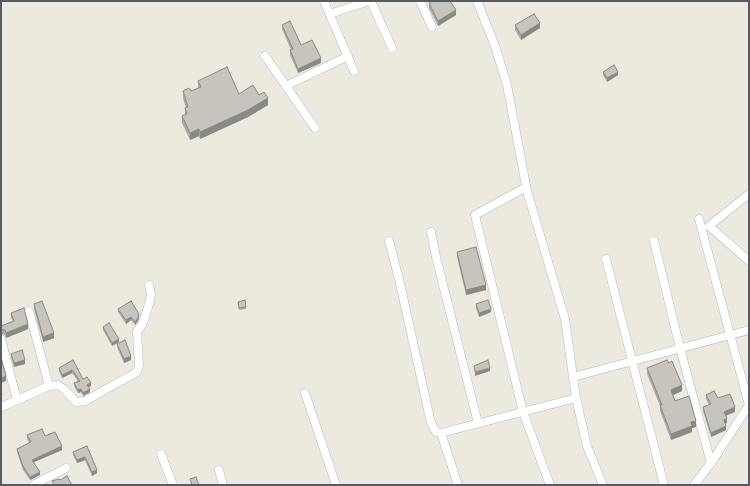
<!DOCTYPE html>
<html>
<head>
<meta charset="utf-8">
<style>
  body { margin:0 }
  #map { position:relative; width:750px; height:486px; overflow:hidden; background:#ece9df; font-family:"Work Sans",sans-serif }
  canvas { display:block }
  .frame { position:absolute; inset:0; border:2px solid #585c61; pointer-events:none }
</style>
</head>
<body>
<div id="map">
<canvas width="750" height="486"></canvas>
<div class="frame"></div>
</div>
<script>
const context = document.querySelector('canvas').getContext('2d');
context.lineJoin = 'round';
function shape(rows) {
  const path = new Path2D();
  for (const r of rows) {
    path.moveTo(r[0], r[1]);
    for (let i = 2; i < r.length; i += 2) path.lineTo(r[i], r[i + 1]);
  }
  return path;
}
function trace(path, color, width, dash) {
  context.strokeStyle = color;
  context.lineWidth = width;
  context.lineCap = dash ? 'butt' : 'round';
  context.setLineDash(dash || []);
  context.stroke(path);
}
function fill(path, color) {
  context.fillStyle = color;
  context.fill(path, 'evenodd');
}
const minor = shape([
  [324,1,354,71],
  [371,1,392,48],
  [420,1,432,27],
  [477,1,495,46,507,85,527,191,565,319,576,398,587,446,603,485],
  [330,14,369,1],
  [265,56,286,86],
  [315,128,286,86,348,56],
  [526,187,475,215,523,412,550,485],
  [749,194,709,226,749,261],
  [699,219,749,405],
  [431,232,436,257,478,423],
  [389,241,399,279,431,423,436,432,441,433,576,398],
  [654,241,680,348,711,463],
  [606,259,664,485],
  [1,339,17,400],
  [573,377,749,330],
  [49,386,58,385,64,389,76,402,85,401,137,372,139,365,137,332,143,323,149,304,151,294,149,285],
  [305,393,336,485],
  [1,407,49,386,29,311],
  [441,433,458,485],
  [161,454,173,485],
  [219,470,223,485],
  [33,485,66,468],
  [694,485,711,463,749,405]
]);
trace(minor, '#b5b8bd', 9);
trace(minor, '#fff', 8);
fill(shape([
  [429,3,456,15,438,26,429,8],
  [282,25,301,45,321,63,298,73,290,55,290,50,291,50,282,29],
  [515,25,540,28,521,40,515,30],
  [603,72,618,75,607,82,603,75],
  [198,81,239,94,259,95,268,105,248,117,200,139,199,136,190,140,182,123,182,116,185,115,185,108,186,108,183,98,183,91,191,91,198,88],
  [457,252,486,290,466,295,457,257],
  [238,302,246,307,246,309,239,310],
  [34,304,54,338,43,342,34,309],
  [476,304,491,312,479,317,476,308],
  [118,309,139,317,138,321,135,325,131,320,126,324,118,312],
  [11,313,28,329,6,338,5,335,1,334,1,326,13,322,11,318],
  [103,327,119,342,112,346,103,330],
  [117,344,131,360,124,363,117,347],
  [11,354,25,364,14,367,11,357],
  [73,360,83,379,91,386,88,387,90,392,83,396,81,392,78,393,74,386,74,383,78,381,72,373,62,378,59,371,59,368],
  [647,368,682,391,673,395,675,401,696,427,692,428,692,432,671,440,660,411,660,406,647,374],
  [706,395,718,398,735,412,726,416,727,423,725,424,726,430,711,437,703,411,703,407,709,405,706,399],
  [27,435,45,436,62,450,34,462,40,475,30,480,23,470,17,452,17,449,29,443,27,438],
  [87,446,97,473,92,476,85,460,77,463,73,455,73,452]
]), '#aba9a3');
fill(shape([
  [456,10,456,15,438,26,438,21],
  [540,23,540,28,521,40,521,35],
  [321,58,321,63,298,73,298,69],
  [618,72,618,75,607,82,607,78],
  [268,98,268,105,248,117,200,139,200,132],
  [199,129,199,136,190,140,190,133],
  [486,285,486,290,466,295,466,290],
  [491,309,491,312,479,317,479,313],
  [139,314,139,317,138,321,135,325,135,322],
  [131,317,131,320,126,324,126,320],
  [28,324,28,329,6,338,6,333],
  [54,333,54,338,43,342,43,337],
  [119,339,119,342,112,346,112,343],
  [131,356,131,360,124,363,124,359],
  [25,360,25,364,14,367,14,363],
  [490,368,490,371,475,376,475,372],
  [72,370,72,373,62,378,62,375],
  [6,376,6,381,1,383,1,378],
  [91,383,91,386,87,388,87,385],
  [682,385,682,391,671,396,671,390],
  [81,389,81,392,78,393,78,390],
  [90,389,90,392,83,396,83,393],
  [735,407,735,412,724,416,724,412],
  [727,418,727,423,724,424,724,420],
  [696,421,696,427,692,428,692,432,671,440,671,434,691,422],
  [726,426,726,430,711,437,711,433],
  [62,446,62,450,32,463,32,460],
  [85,457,85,460,77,463,77,460],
  [97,470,97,473,92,476,92,472],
  [40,472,40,475,30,480,30,477]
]), '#8b8984');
const building = shape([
  [432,1,450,1,456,10,438,21,429,3,432,1],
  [534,14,540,23,521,35,515,25,534,14],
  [290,21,301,45,312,40,321,58,298,69,290,50,293,49,282,25,290,21],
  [614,65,618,72,607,78,603,72,614,65],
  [227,67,239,94,253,85,259,95,264,92,268,98,248,110,200,132,199,129,190,133,182,116,187,114,185,108,188,107,183,91,189,88,191,91,201,87,198,81,227,67],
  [476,247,486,285,466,290,457,252,476,247],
  [245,300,246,307,239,308,238,302,245,300],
  [488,300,491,309,479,313,476,304,488,300],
  [42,301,54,333,43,337,34,304,42,301],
  [131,301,139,314,138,318,135,322,131,317,126,320,118,309,131,301],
  [24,308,28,324,6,333,5,330,1,329,1,326,14,321,11,313,24,308],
  [109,323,119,339,112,343,103,327,109,323],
  [125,340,131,356,124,359,117,344,125,340],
  [22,350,25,360,14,363,11,354,22,350],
  [1,358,6,376,1,378,1,358],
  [73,360,83,379,87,377,91,383,87,385,90,389,83,393,81,389,78,390,74,383,80,381,72,370,62,375,59,368,73,360],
  [488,360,490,368,475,372,474,366,488,360],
  [667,360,669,363,672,361,682,385,671,390,675,401,689,396,696,421,691,422,692,426,671,434,660,405,662,405,647,368,667,360],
  [714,391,718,398,730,394,735,407,724,412,727,418,724,420,726,426,711,433,703,407,711,404,706,395,714,391],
  [42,429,45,436,55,432,62,446,32,460,40,472,30,477,23,466,17,449,31,442,27,435,42,429],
  [87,446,97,470,92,472,85,457,77,460,73,452,87,446],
  [67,476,72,485,54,485,52,481,59,479,60,480,67,476],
  [196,477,199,485,192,485,190,479,196,477]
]);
fill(building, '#c7c4bd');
trace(building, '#8b8984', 1);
</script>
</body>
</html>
